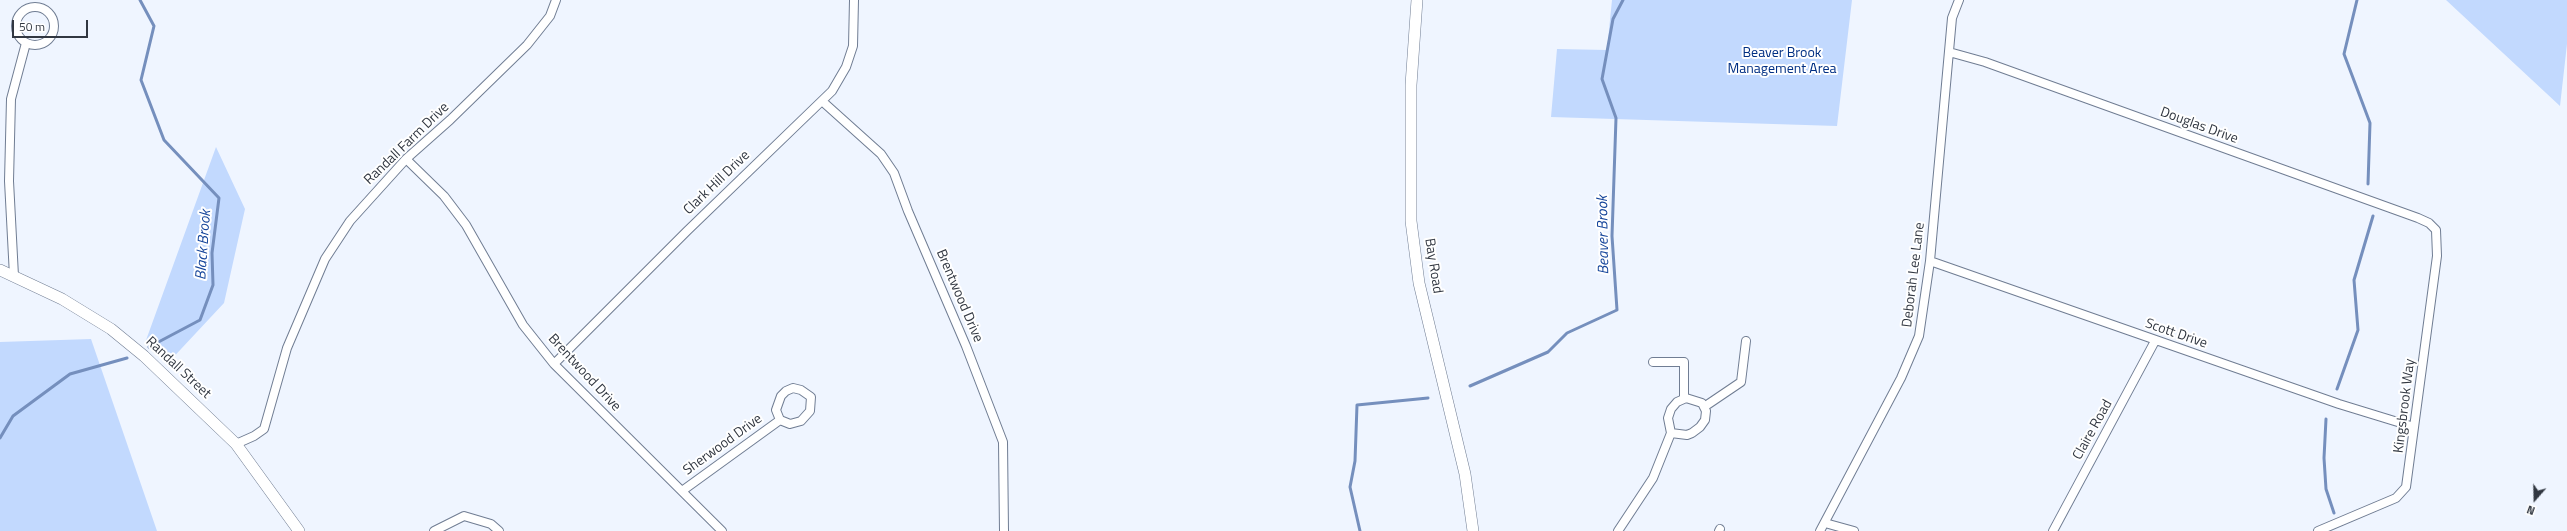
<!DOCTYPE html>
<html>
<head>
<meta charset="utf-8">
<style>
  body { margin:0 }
  #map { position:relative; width:2567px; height:531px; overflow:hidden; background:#eff5ff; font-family:"Titillium Web",sans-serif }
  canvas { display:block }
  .north { position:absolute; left:2515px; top:479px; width:40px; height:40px; -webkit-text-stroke:3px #fff; paint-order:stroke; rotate:200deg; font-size:11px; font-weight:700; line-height:16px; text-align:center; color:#313741 }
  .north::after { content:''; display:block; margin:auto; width:14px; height:18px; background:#313741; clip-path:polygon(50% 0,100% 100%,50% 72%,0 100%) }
  .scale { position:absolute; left:12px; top:20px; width:76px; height:18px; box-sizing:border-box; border:2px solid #313741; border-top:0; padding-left:5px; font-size:12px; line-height:14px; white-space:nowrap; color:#313741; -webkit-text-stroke:3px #fff; paint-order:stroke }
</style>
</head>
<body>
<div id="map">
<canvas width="2567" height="531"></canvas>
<div class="north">N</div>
<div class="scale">50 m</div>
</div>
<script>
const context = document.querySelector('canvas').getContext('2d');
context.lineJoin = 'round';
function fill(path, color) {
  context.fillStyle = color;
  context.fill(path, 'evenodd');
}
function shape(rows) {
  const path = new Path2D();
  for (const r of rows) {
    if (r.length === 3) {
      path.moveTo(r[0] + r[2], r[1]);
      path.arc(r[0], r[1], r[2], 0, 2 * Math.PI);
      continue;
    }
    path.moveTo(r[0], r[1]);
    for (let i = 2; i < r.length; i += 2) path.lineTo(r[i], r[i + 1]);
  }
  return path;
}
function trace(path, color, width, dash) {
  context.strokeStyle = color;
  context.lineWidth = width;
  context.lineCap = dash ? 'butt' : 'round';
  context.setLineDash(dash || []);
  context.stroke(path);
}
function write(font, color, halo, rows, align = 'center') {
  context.font = font + ' "Titillium Web",sans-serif';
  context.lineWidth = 4;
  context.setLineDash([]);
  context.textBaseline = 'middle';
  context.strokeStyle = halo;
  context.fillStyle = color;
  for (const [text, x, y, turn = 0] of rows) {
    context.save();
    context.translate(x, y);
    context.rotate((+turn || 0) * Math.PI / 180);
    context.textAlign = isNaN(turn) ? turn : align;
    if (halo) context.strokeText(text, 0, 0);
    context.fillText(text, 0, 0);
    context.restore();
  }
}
fill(shape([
  [1612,0,1852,0,1837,126,1551,117,1557,49,1607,50],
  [2446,0,2567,0,2567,44,2560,106],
  [216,147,245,209,224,303,167,364,145,343],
  [91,339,157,531,0,531,0,342]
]), '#c2d9fe');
trace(shape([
  [140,0,154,26,141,80,164,140,219,198,212,253,213,285,200,320,149,347],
  [2357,0,2344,54,2370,123,2368,184],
  [1470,386,1548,352,1567,333,1617,310,1612,236,1616,118,1602,79,1613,19,1623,0],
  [2337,389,2358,330,2354,280,2373,216],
  [2326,419,2324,458,2326,489,2334,513],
  [0,438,13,416,70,374,127,358],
  [1360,531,1350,487,1355,461,1357,405,1428,398]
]), '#758fbd', 3);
const street = shape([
  [35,26,19],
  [1949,52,1985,62,2418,218,2429,223,2436,230,2437,256,2406,487,2396,498,2318,531],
  [822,101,881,154,894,173,908,211,966,346,1003,442,1004,531],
  [406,159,444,196,466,225,523,325,554,364,722,531],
  [1930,261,2339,404,2414,427],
  [14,276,9,181,11,99,26,43],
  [1653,362,1684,362,1684,398],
  [554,364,687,231,832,91,846,67,853,46,854,0],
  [1686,398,1702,403,1706,411,1705,420,1700,427,1692,433,1687,435,1671,433,1668,418,1671,409,1677,402,1686,398],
  [1704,407,1741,382,1746,341],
  [236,444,254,436,264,429,287,348,325,259,350,221,406,159,450,120,527,45,550,16,556,0],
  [682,491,780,420,776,410,781,396,786,391,793,388,801,390,811,397,810,411,801,421,790,424,780,420],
  [1825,523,1854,531],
  [434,531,464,516,491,524,499,531],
  [1618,531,1653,478,1671,433],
  [1719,531,1720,529],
  [1820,531,1901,378,1919,336,1930,261,1952,18,1959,0],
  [2053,531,2155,341]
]);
const secondary = shape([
  [1417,0,1411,85,1411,221,1419,283,1465,474,1473,531],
  [0,270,62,299,111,329,144,356,236,444,299,531]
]);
trace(street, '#707d93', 10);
trace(secondary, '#707d93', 12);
trace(street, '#fff', 8);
trace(secondary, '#fff', 11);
write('14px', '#002f83', '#fff', [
  ["Beaver Brook",1782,54],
  ["Management Area",1782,70]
]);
write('14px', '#313741', '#fff', [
  ["Douglas Drive",2199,126,20],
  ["Randall Farm Drive",407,144,-44],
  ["Clark Hill Drive",717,183,-44],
  ["Bay Road",1433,266,81],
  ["Deborah Lee Lane",1914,275,-83],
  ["Brentwood Drive",959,296,67],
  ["Scott Drive",2176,334,19],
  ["Randall Street",178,368,43],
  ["Brentwood Drive",584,373,47],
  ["Kingsbrook Way",2405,406,-83],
  ["Claire Road",2093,430,-61],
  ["Sherwood Drive",723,445,-36]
]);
write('italic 15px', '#14449a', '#fff', [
  ["Beaver Brook",1604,235,-91],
  ["Black Brook",204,245,-86]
]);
</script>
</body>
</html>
